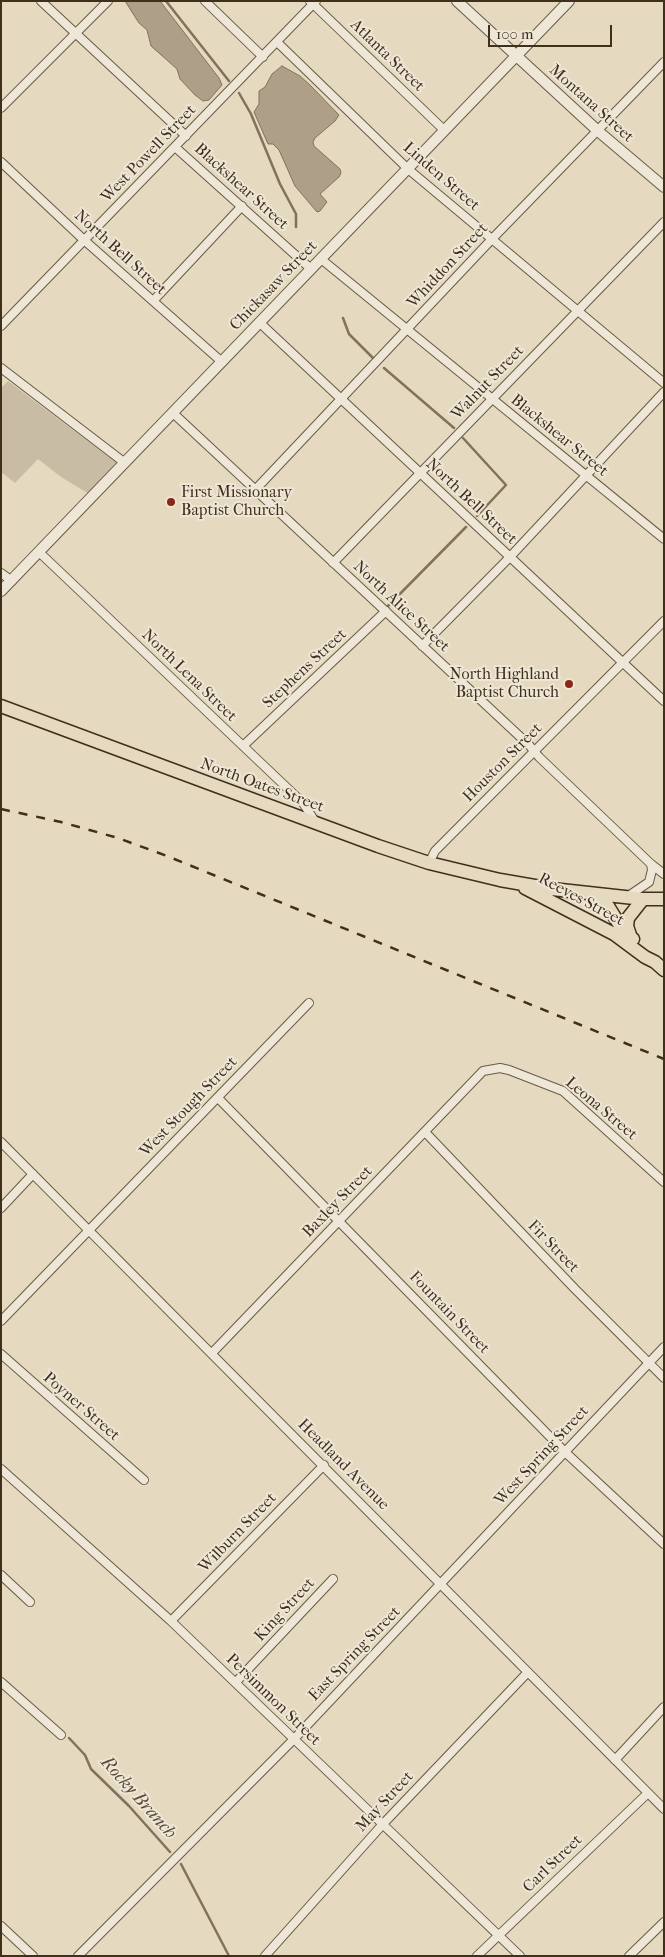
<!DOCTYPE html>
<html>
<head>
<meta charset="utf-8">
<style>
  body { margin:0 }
  #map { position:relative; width:665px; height:1957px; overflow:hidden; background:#e5d9c0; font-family:"IM FELL French Canon",serif }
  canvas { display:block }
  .frame { position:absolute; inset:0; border:2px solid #402f1a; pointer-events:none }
  .scale { position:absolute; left:488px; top:25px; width:124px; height:22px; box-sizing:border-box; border:2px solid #402f1a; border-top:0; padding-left:6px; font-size:15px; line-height:18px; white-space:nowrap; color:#402f1a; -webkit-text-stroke:4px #eee6d6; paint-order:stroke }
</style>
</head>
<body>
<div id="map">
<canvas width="665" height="1957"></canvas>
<div class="frame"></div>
<div class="scale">100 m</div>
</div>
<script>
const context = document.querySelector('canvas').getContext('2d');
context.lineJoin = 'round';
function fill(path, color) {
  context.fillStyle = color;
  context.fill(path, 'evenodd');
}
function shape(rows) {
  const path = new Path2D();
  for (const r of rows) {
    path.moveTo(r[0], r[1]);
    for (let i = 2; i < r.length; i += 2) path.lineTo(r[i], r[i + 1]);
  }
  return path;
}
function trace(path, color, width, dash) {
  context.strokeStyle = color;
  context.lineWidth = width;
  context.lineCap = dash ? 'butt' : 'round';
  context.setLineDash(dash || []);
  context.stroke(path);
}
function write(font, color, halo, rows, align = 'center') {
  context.font = font + ' "IM FELL French Canon",serif';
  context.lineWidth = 4;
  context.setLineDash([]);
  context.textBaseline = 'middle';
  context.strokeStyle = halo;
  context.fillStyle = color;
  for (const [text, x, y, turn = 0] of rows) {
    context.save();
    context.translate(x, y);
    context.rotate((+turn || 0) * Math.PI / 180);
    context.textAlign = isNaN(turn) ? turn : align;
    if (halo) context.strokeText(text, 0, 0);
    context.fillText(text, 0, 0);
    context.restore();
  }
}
fill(shape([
  [8,381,118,464,89,494,61,477,38,459,15,483,1,472,1,388]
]), '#c9bca4');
const water = shape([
  [125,1,160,1,219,78,222,85,209,100,203,101,195,95,180,79,177,69,151,46,147,30,139,23,125,1],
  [282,66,300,76,310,85,339,115,335,121,315,138,313,142,314,146,340,169,341,173,339,177,320,194,327,202,320,211,317,212,295,186,279,150,273,144,268,144,254,112,259,104,259,91,265,87,272,74,282,66]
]);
fill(water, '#ad9f88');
trace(water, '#81725c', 1);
trace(shape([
  [166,1,229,81],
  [239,93,251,114,280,184,296,214,296,227],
  [343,318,349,334,373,358],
  [384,368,454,428],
  [463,438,506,485,477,516],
  [387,607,466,527],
  [69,1738,85,1755,91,1769,129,1806,170,1852],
  [181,1864,229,1956]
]), '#81725c', 2.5);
const minor = shape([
  [41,1,186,136],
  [205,1,263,57],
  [310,1,444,130],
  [277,42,408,169,664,383],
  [1,108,108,1],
  [175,147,311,269],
  [1,162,84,240,222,362],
  [321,259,664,539],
  [153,301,242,206],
  [260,323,664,701],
  [1,326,316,1],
  [1,368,125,463],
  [173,413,529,745,539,757,651,864,664,874],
  [255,490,492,239,664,62],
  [39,552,303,803,316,823],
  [333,563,664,222],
  [1,573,12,581],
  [422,646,509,558,664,392],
  [243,746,386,611],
  [429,863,435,851,664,621],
  [627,897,649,882,652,870,651,864],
  [218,1098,565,1452,664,1544],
  [425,1132,575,1289,664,1378],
  [1,1142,664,1809],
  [1,1208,33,1174],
  [1,1321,309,1003],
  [212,1353,483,1071,500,1068,509,1070,563,1091,664,1182],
  [1,1354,144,1480],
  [1,1469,171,1621,520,1956],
  [1,1575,30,1602],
  [171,1621,324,1465],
  [1,1682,61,1735],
  [236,1682,333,1579],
  [615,1760,664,1707],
  [1,1926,33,1956],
  [78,1956,294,1739,664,1347],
  [265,1956,383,1824,528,1672],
  [477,1956,648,1793],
  [629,1956,664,1922]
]);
const tertiary = shape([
  [457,1,598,131,664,187],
  [1,591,569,1]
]);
const primary = shape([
  [1,706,378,846,429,863,500,880,552,889,643,899,664,899],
  [525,888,614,934,645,957,655,962,664,970],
  [595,895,606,903,624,932,633,939],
  [630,935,627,926,628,918,643,899]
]);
trace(minor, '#695a44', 10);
trace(tertiary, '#695a44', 12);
trace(primary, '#402f1a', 15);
trace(minor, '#eee6d6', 8);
trace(tertiary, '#eee6d6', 10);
trace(primary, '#e5d9c0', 12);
trace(shape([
  [1,809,61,822,118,838,167,856,664,1059]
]), '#402f1a', 2.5, [9, 9]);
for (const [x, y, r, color] of [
  [171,502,5,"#8f2418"],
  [569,684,5,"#8f2418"]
]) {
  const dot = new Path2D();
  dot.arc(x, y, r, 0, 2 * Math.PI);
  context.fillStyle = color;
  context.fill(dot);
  trace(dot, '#eee6d6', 2);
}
write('16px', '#402f1a', '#eee6d6', [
  ["Atlanta Street",387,56,44],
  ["Montana Street",591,104,42],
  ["West Powell Street",149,154,-46],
  ["Linden Street",441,177,41],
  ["Blackshear Street",241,187,42],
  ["North Bell Street",120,253,42],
  ["Whiddon Street",448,266,-47],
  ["Chickasaw Street",274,286,-46],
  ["Walnut Street",488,383,-46],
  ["Blackshear Street",559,436,39],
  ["North Bell Street",471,502,43],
  ["North Alice Street",401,607,43],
  ["Stephens Street",305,669,-43],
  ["North Lena Street",189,676,44],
  ["Houston Street",503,763,-45],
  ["North Oates Street",262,786,20],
  ["Reeves Street",581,900,28],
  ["West Stough Street",189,1107,-46],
  ["Leona Street",601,1109,40],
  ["Baxley Street",338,1202,-46],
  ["Fir Street",553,1247,46],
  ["Fountain Street",449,1313,46],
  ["Poyner Street",81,1407,41],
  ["West Spring Street",542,1456,-47],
  ["Headland Avenue",343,1465,45],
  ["Wilburn Street",238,1533,-46],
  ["King Street",285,1610,-47],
  ["East Spring Street",355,1654,-46],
  ["Persimmon Street",273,1700,44],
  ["May Street",385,1802,-47],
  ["Carl Street",553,1864,-44]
]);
write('16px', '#402f1a', '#eee6d6', [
  ["First Missionary",181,493],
  ["Baptist Church",181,511],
  ["North Highland",559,675,"right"],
  ["Baptist Church",559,693,"right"]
], 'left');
write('italic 18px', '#5b4b36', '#eee6d6', [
  ["Rocky Branch",138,1798,48]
]);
</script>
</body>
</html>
